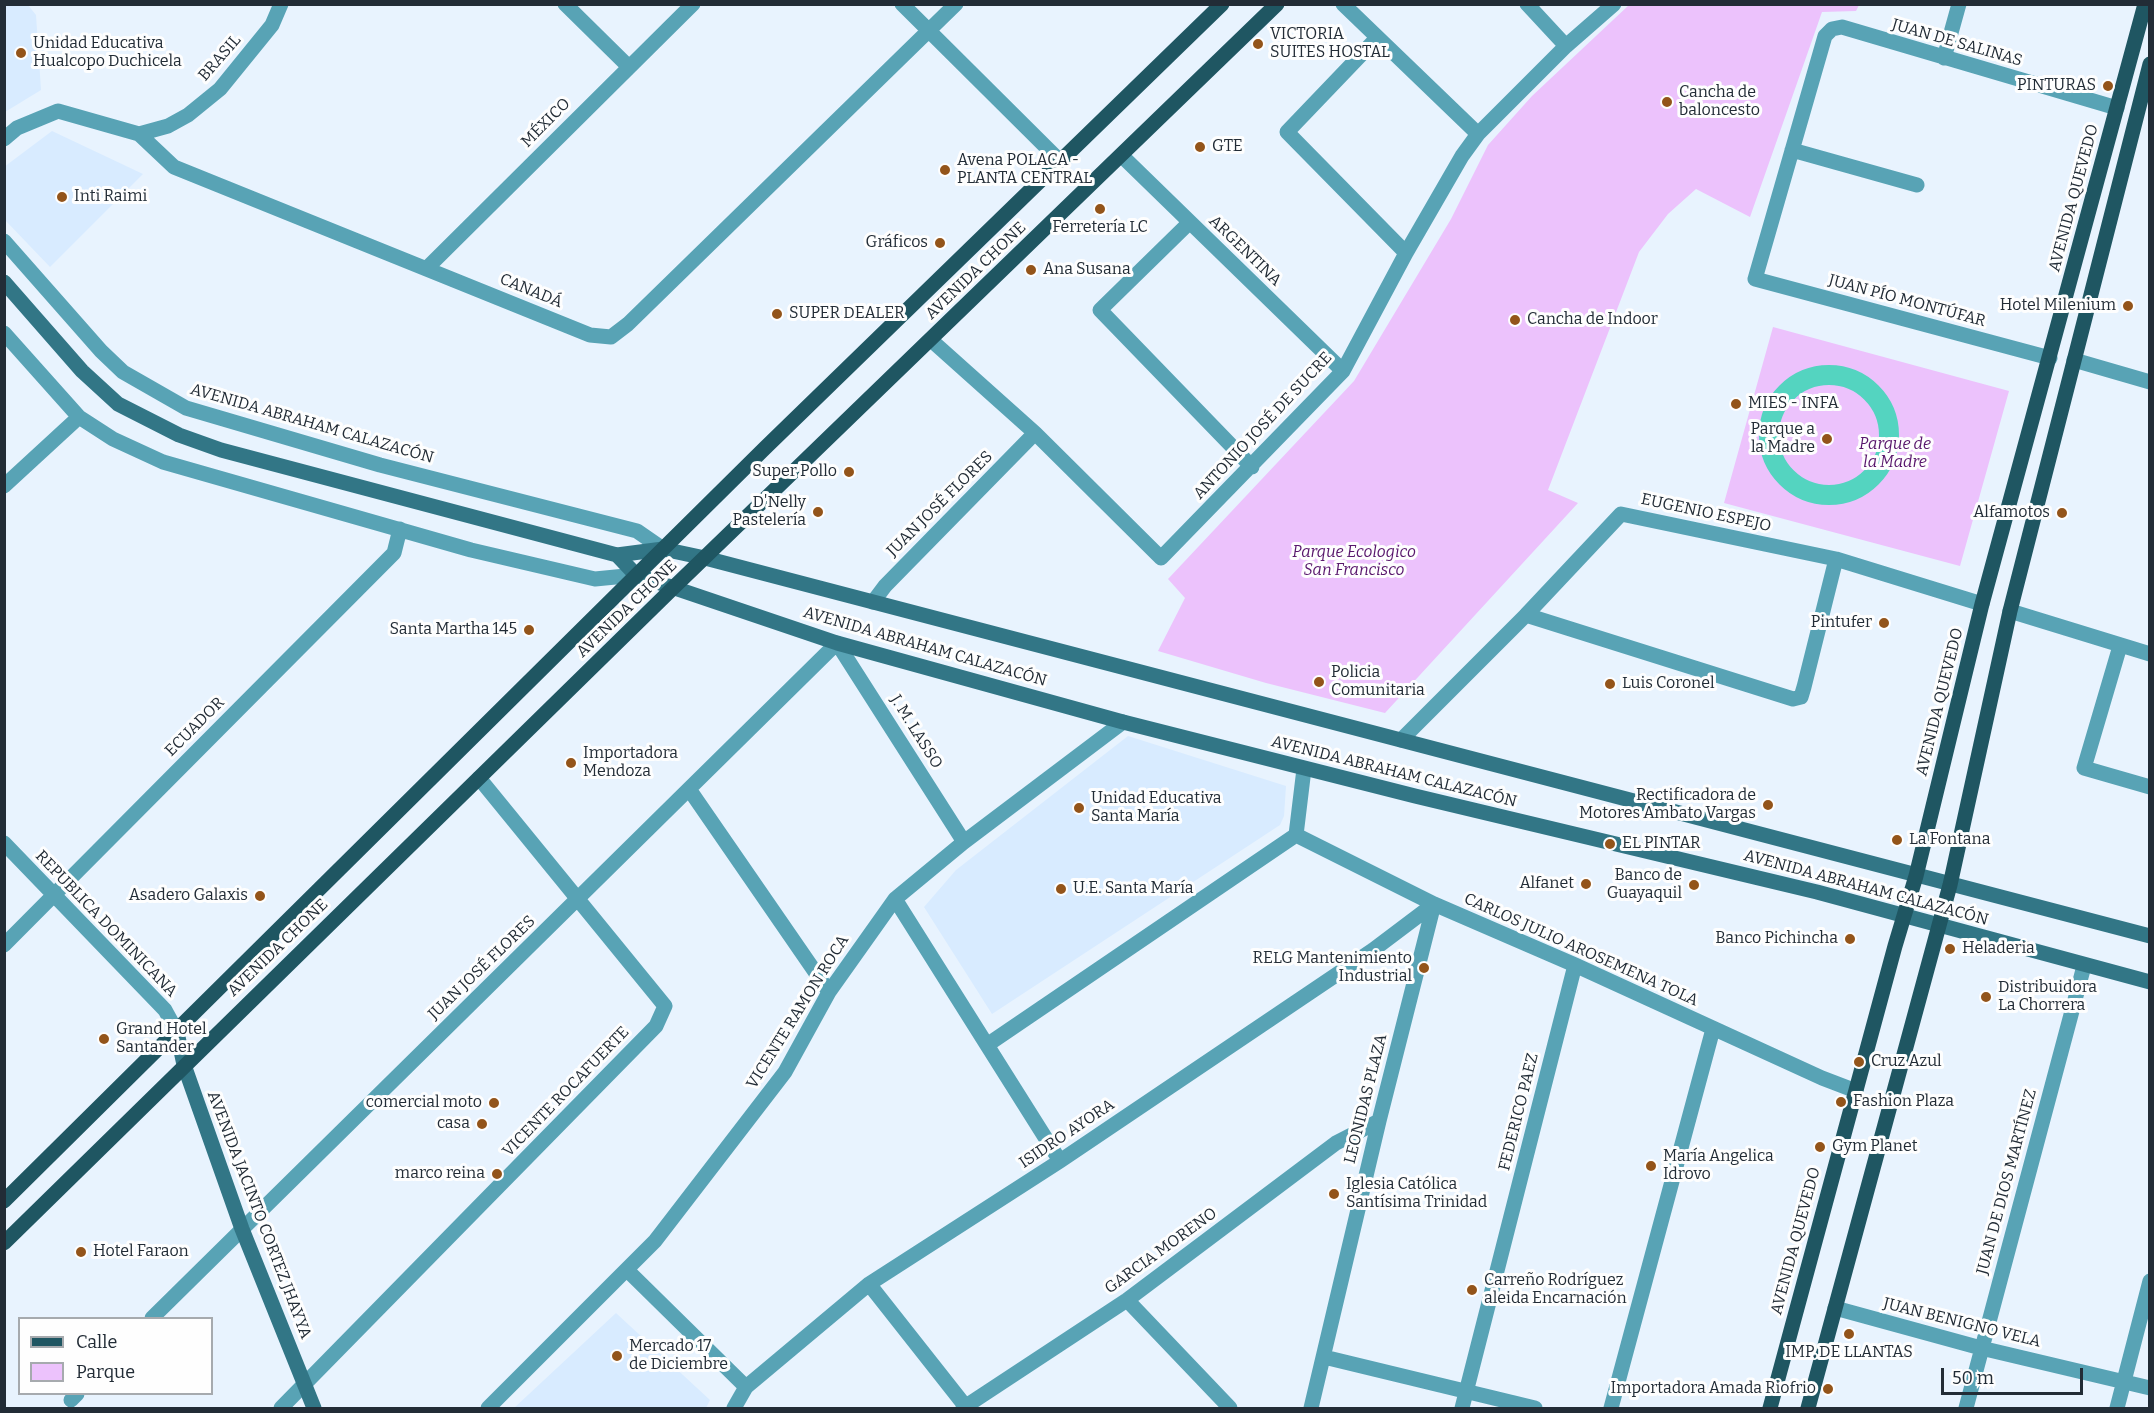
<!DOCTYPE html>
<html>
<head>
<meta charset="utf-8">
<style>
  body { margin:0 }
  #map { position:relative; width:2154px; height:1413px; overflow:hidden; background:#e8f3fe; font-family:Bitter,serif }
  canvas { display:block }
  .frame { position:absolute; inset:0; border:6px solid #222c36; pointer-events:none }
  .legend { position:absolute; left:18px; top:1317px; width:195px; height:78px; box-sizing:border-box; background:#fefefe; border:2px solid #a6aaae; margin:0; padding:8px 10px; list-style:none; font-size:18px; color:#222c36 }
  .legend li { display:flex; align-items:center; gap:12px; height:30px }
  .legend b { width:30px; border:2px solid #a6aaae }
  .scale { position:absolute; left:1941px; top:1368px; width:142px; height:27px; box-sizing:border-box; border:3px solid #222c36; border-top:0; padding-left:8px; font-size:18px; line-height:21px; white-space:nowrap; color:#222c36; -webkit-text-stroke:4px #fefefe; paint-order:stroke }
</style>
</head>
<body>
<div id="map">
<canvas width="2154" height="1413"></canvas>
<div class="frame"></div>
<ul class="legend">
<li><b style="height:8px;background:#1f5662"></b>Calle</li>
<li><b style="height:16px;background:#ecc2fc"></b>Parque</li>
</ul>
<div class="scale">50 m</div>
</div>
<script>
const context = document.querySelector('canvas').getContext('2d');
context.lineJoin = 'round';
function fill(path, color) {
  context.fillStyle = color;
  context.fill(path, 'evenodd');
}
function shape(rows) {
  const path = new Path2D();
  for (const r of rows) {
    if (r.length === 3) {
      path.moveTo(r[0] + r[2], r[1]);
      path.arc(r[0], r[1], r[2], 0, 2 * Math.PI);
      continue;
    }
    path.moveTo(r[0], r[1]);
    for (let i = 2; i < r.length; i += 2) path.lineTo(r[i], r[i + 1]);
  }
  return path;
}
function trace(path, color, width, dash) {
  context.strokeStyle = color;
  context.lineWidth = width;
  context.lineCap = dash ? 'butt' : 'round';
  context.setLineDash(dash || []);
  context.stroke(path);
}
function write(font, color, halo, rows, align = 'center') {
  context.font = font + ' Bitter,serif';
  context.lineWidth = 6;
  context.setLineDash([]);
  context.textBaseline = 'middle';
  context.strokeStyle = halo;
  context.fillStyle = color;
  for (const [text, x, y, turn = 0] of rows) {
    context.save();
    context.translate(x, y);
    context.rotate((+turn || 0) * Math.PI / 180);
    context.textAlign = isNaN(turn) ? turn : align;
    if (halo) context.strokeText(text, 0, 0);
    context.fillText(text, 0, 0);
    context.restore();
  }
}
fill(shape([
  [5,4,28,5,36,15,41,90,5,112],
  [52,131,143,174,50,267,5,220,4,167],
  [1128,736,1286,786,1284,816,1280,825,992,1014,924,907,956,870],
  [616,1313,710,1400,706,1408,514,1408]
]), '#d8ebff');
fill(shape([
  [1629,5,1859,5,1856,11,1822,12,1750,217,1696,189,1668,214,1639,252,1548,490,1578,503,1385,713,1266,683,1158,651,1185,598,1168,579,1354,381,1451,219,1488,145,1532,96],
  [1773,327,2009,391,1960,566,1724,503]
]), '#ecc2fc');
trace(shape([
  [1829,435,60]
]), '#54d4c0', 20);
trace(shape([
  [565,4,628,66],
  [902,4,1061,162],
  [1343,4,1478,134],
  [1527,4,1566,46],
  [1377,38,1287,132,1406,253],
  [1944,58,1959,4],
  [139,134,168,126,188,115,220,89,272,25,281,4],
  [4,139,17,128,58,111,139,134,174,167,590,335,611,337,628,324,956,4],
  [1792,150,1917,185],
  [1122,156,1343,371],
  [1190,222,1100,310,1252,467],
  [4,241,101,351,123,372,186,408,380,465,637,531,663,549],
  [427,268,693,4],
  [4,333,79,417,113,439,163,462,471,550,595,579,636,575],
  [931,340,1035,433,1161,558,1343,371,1406,253,1462,156,1478,134,1566,46,1614,4],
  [2050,358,1755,279,1825,36,1832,29,1842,27,2117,108],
  [2074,360,2150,382],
  [4,486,79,417],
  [873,602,885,586,1035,433],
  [2010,611,2150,654],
  [1526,615,1793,699,1801,697,1804,687,1836,559],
  [2120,646,2084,768,2150,787],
  [1401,740,1526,615,1621,514,1836,559,1982,604],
  [689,789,829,992],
  [1296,835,1434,904,1575,965,1822,1078,1856,1091],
  [4,843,165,1010,177,1032],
  [895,899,1060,1161],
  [4,945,394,553,400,529],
  [987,1045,1296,835,1304,769],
  [627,1270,746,1387],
  [869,1284,966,1407],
  [1127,1300,1230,1408],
  [1835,1308,1981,1348,2150,1388],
  [152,1318,837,643,964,842],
  [1324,1357,1535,1408],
  [71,1400,77,1394],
  [281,1408,656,1026,665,1006,479,778],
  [488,1408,655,1241,785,1072,829,992,895,899,964,842,1123,722],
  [734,1408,746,1387,869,1284,1060,1161,1373,950,1434,904],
  [963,1408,1127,1300,1336,1143,1379,1121],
  [1311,1408,1379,1121,1434,904],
  [1462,1408,1575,965],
  [1611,1408,1713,1029],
  [1966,1408,2084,966],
  [2117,1408,2150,1281]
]), '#58a3b5', 15);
trace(shape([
  [4,282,82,371,118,404,179,435,221,450,617,555,663,549,705,558,2150,936],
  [617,555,636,575,837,643,1123,722,1415,796,1817,892,2150,982],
  [177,1032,184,1065,242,1229,314,1408]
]), '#327686', 15);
trace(shape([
  [4,1201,765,448,1222,4],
  [4,1243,673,588,1277,4],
  [1770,1408,1895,946,1916,876,1982,604,2145,4],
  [1808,1408,1950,885,2010,611,2150,64]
]), '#1f5662', 15);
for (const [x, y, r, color] of [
  [1258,44,6,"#93541a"],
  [21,53,6,"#93541a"],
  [2108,86,6,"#93541a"],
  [1667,102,6,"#93541a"],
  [1200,147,6,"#93541a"],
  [945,170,6,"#93541a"],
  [62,197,6,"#93541a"],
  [1100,209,6,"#93541a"],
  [940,243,6,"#93541a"],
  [1031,270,6,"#93541a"],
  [2128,306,6,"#93541a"],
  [777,314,6,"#93541a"],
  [1515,320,6,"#93541a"],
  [1736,404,6,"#93541a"],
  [1827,439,6,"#93541a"],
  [849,472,6,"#93541a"],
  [818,512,6,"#93541a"],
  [2062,513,6,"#93541a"],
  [1884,623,6,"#93541a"],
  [529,630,6,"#93541a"],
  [1319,682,6,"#93541a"],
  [1610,684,6,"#93541a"],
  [571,763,6,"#93541a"],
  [1768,805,6,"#93541a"],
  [1079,808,6,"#93541a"],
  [1897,840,6,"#93541a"],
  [1610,844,6,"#93541a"],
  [1586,884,6,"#93541a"],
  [1694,885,6,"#93541a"],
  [1061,889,6,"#93541a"],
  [260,896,6,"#93541a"],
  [1850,939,6,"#93541a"],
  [1950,949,6,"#93541a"],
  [1424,968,6,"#93541a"],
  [1986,997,6,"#93541a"],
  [104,1039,6,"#93541a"],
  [1859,1062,6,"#93541a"],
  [1841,1102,6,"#93541a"],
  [494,1103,6,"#93541a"],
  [482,1124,6,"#93541a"],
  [1820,1147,6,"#93541a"],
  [1651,1166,6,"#93541a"],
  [497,1174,6,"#93541a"],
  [1334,1194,6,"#93541a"],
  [81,1252,6,"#93541a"],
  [1472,1290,6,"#93541a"],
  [1849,1334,6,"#93541a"],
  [617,1356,6,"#93541a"],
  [1828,1389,6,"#93541a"]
]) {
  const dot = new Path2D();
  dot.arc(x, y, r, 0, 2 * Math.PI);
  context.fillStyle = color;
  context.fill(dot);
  trace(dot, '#fefefe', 2);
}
write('16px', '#222c36', '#fefefe', [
  ["VICTORIA",1270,35],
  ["SUITES HOSTAL",1270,53],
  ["Unidad Educativa",33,44],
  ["Hualcopo Duchicela",33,62],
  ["PINTURAS",2096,86,"right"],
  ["Cancha de",1679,93],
  ["baloncesto",1679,111],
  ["GTE",1212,147],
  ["Avena POLACA -",957,161],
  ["PLANTA CENTRAL",957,179],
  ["Inti Raimi",74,197],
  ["Ferretería LC",1100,228,"center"],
  ["Gráficos",928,243,"right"],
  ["Ana Susana",1043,270],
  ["Hotel Milenium",2116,306,"right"],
  ["SUPER DEALER",789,314],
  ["Cancha de Indoor",1527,320],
  ["MIES - INFA",1748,404],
  ["Parque a",1815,430,"right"],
  ["la Madre",1815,448,"right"],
  ["Super Pollo",837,472,"right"],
  ["D'Nelly",806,503,"right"],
  ["Pastelería",806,521,"right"],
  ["Alfamotos",2050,513,"right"],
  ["Pintufer",1872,623,"right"],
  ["Santa Martha 145",517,630,"right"],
  ["Policia",1331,673],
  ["Comunitaria",1331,691],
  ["Luis Coronel",1622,684],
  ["Importadora",583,754],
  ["Mendoza",583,772],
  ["Rectificadora de",1756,796,"right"],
  ["Motores Ambato Vargas",1756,814,"right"],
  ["Unidad Educativa",1091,799],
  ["Santa María",1091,817],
  ["La Fontana",1909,840],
  ["EL PINTAR",1622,844],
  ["Banco de",1682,876,"right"],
  ["Guayaquil",1682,894,"right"],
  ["Alfanet",1574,884,"right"],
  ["U.E. Santa María",1073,889],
  ["Asadero Galaxis",248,896,"right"],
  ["Banco Pichincha",1838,939,"right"],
  ["Heladeria",1962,949],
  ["RELG Mantenimiento",1412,959,"right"],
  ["Industrial",1412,977,"right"],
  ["Distribuidora",1998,988],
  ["La Chorrera",1998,1006],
  ["Grand Hotel",116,1030],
  ["Santander",116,1048],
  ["Cruz Azul",1871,1062],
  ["Fashion Plaza",1853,1102],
  ["comercial moto",482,1103,"right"],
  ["casa",470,1124,"right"],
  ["Gym Planet",1832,1147],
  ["María Angelica",1663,1157],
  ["Idrovo",1663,1175],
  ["marco reina",485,1174,"right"],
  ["Iglesia Católica",1346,1185],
  ["Santísima Trinidad",1346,1203],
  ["Hotel Faraon",93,1252],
  ["Carreño Rodríguez",1484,1281],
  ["aleida Encarnación",1484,1299],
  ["Mercado 17",629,1347],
  ["de Diciembre",629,1365],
  ["IMP. DE LLANTAS",1849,1353,"center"],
  ["Importadora Amada Riofrio",1816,1389,"right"]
], 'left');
write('16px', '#222c36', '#fefefe', [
  ["JUAN DE SALINAS",1957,43,16],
  ["BRASIL",220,58,-49],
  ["MÉXICO",546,123,-45],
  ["AVENIDA QUEVEDO",2074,198,-75],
  ["ARGENTINA",1245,251,44],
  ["AVENIDA CHONE",976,271,-44],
  ["CANADÁ",531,291,22],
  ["JUAN PÍO MONTÚFAR",1907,301,15],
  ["AVENIDA ABRAHAM CALAZACÓN",312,424,16],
  ["ANTONIO JOSÉ DE SUCRE",1263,426,-47],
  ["JUAN JOSÉ FLORES",940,504,-45],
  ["EUGENIO ESPEJO",1706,513,12],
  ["AVENIDA CHONE",627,609,-44],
  ["AVENIDA ABRAHAM CALAZACÓN",925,647,16],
  ["AVENIDA QUEVEDO",1940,702,-76],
  ["ECUADOR",195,727,-45],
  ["J. M. LASSO",916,732,58],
  ["AVENIDA ABRAHAM CALAZACÓN",1394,772,14],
  ["AVENIDA ABRAHAM CALAZACÓN",1866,888,15],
  ["REPUBLICA DOMINICANA",106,924,46],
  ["AVENIDA CHONE",278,948,-44],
  ["CARLOS JULIO AROSEMENA TOLA",1581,950,24],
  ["JUAN JOSÉ FLORES",482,968,-44],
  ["VICENTE RAMON ROCA",798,1012,-58],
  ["VICENTE ROCAFUERTE",566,1092,-46],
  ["LEONIDAS PLAZA",1366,1099,-76],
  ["FEDERICO PAEZ",1519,1112,-76],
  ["ISIDRO AYORA",1067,1134,-34],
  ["JUAN DE DIOS MARTÍNEZ",2007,1182,-75],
  ["AVENIDA JACINTO CORTEZ JHAYYA",259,1215,69],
  ["AVENIDA QUEVEDO",1796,1241,-75],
  ["GARCIA MORENO",1161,1251,-36],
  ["JUAN BENIGNO VELA",1962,1323,14]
]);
write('italic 16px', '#58166c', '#fefefe', [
  ["Parque de",1895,445],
  ["la Madre",1895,463],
  ["Parque Ecologico",1354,553],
  ["San Francisco",1354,571]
]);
</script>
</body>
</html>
